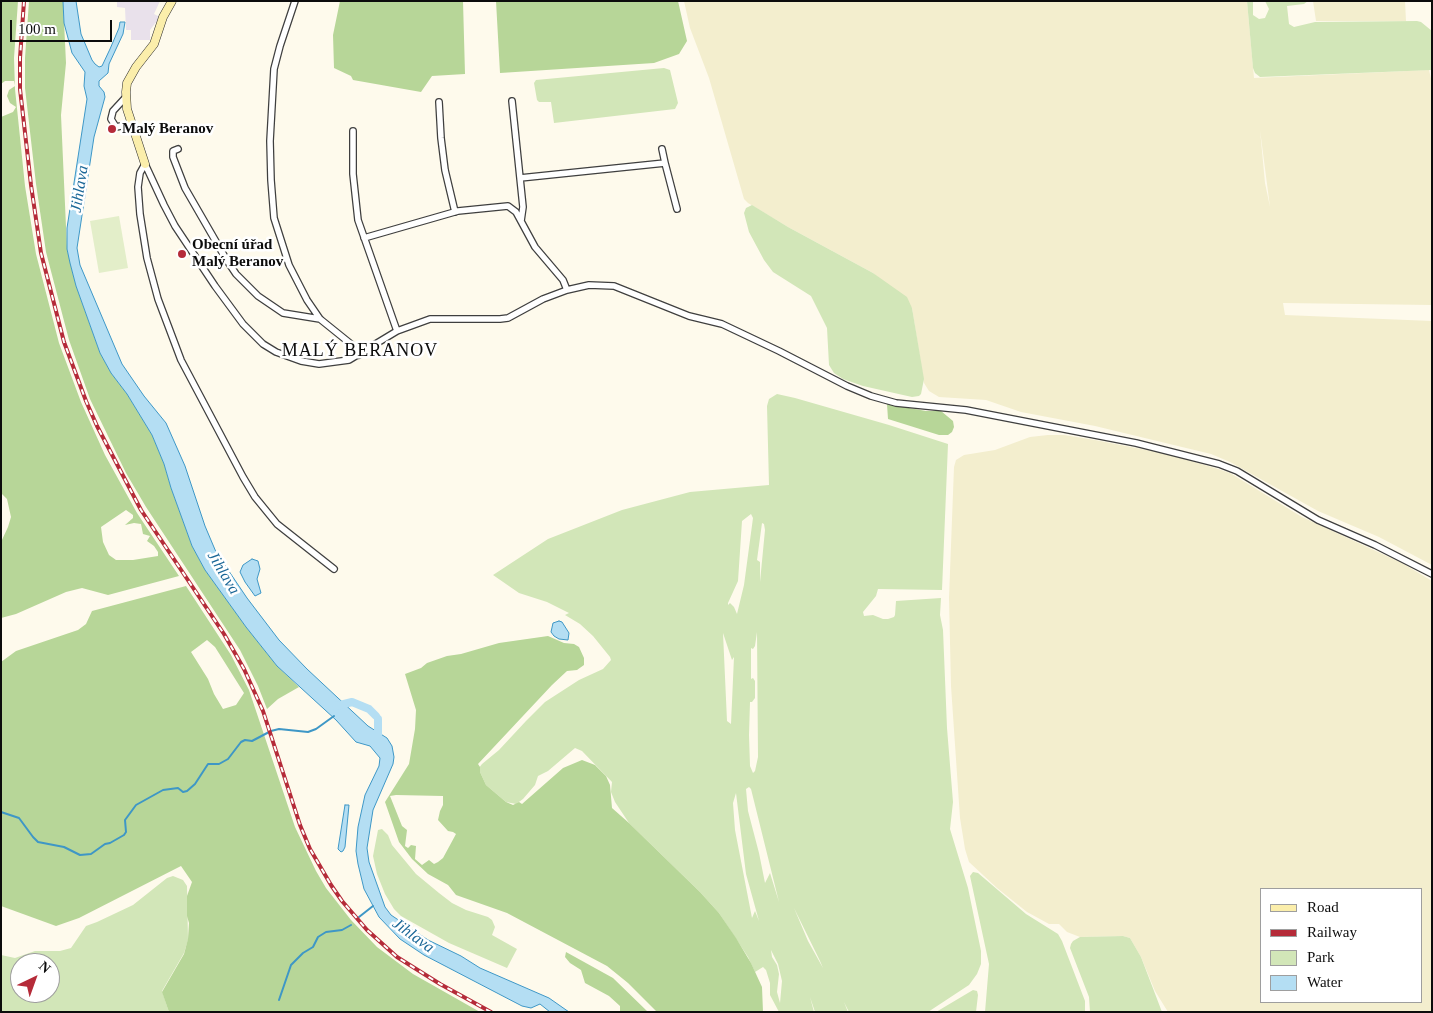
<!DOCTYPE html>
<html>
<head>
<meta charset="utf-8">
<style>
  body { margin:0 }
  #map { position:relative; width:1433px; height:1013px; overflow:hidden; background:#fefaec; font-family:Georgia,serif }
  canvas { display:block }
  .frame { position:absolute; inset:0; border:2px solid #0c0c0c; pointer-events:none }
  .legend { position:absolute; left:1260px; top:888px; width:162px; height:115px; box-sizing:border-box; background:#fff; border:1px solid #9e9e9e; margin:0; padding:6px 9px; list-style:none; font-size:15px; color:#0c0c0c }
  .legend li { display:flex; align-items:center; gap:10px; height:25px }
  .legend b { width:25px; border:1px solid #9e9e9e }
  .north { position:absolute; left:10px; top:953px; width:50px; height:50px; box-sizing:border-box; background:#fff; border:1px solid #9e9e9e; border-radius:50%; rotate:42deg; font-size:14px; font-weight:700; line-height:20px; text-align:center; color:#0c0c0c }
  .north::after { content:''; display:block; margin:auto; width:18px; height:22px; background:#b52b39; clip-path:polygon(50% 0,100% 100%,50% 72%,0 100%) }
  .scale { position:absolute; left:10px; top:20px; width:102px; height:22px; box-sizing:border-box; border:2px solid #0c0c0c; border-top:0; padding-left:6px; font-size:15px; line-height:18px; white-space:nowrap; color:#0c0c0c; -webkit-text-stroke:4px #fff; paint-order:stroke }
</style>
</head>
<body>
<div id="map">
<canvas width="1433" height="1013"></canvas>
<div class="frame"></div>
<ul class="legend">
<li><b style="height:6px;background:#fbeeab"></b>Road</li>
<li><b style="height:6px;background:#b52b39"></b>Railway</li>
<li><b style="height:14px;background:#d2e6b8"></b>Park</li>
<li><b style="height:14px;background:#b4def3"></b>Water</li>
</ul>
<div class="north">N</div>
<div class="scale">100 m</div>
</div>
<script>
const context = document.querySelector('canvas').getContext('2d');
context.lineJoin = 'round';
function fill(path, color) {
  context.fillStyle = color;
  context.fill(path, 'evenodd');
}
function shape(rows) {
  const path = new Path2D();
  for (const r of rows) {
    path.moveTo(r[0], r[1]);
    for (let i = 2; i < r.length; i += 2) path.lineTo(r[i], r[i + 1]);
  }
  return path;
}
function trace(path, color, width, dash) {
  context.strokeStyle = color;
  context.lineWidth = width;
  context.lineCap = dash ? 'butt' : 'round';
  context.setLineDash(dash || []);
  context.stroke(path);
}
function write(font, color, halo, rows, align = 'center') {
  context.font = font + ' Georgia,serif';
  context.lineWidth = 5;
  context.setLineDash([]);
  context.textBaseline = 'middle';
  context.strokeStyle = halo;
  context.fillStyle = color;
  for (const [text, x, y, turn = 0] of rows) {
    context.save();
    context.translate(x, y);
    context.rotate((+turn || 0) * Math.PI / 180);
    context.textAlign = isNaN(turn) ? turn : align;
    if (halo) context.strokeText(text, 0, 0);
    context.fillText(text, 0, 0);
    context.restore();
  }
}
fill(shape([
  [117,1,160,1,154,14,160,17,150,30,150,40,131,40,131,30,126,30,125,8,117,7]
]), '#e9e1eb');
fill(shape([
  [684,1,1247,1,1254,78,1429,70,1432,83,1432,305,1283,303,1285,315,1432,321,1432,565,1379,537,1318,511,1230,462,1211,454,1095,426,1021,412,986,400,939,397,929,391,924,383,912,308,873,273,788,227,748,203,744,199,709,78,690,28],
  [1260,130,1270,207,1265,183],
  [1313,1,1405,1,1406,21,1316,21],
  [1048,435,1064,435,1095,440,1167,454,1215,468,1230,473,1302,517,1402,563,1432,581,1432,1012,1168,1012,1155,991,1141,957,1130,938,1123,936,1080,937,1067,932,1059,924,1049,924,1027,912,997,888,969,862,965,849,960,818,951,686,949,598,954,467,956,460,964,455,995,450,1030,437],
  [1262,889,1422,889,1422,1002,1262,1002]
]), '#f3eece');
fill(shape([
  [1247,1,1253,1,1253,15,1259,19,1265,18,1269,9,1265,1,1308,1,1304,4,1287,6,1289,24,1294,27,1315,22,1417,21,1421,22,1432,31,1432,70,1260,77,1255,73,1253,68],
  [664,68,670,70,678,103,675,109,554,123,551,102,539,102,537,100,534,83,536,80],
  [752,205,788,227,873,273,907,297,912,308,924,379,921,394,919,396,912,397,863,386,843,379,834,373,829,365,827,328,811,296,773,272,764,260,749,232,744,213,746,208],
  [777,394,795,398,889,425,948,444,942,590,878,589,876,596,863,612,864,616,873,615,883,619,888,619,894,617,895,615,896,601,941,598,940,615,943,630,947,728,953,802,950,829,968,888,981,951,981,964,977,974,969,985,928,1012,849,1012,844,1002,848,1012,815,1012,810,997,814,1012,779,1012,770,995,770,983,766,970,763,967,755,972,748,957,719,913,700,892,629,823,615,802,611,792,612,782,582,751,575,748,548,771,538,776,535,785,523,799,516,804,506,802,486,785,480,772,479,768,482,764,499,750,526,721,545,702,579,680,603,669,611,660,610,657,593,636,580,624,565,615,569,613,547,602,519,593,493,575,548,539,622,510,690,492,769,485,767,406,769,399],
  [751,514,753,518,744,585,737,614,734,607,730,603,728,605,728,603,738,581,742,521],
  [762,523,764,524,765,530,760,582,760,562,757,560],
  [757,632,758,757,755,771,753,773,750,766,749,735,750,702,752,702,755,698,755,681,753,678,751,679,751,648,753,649,755,646],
  [723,633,732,660,734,657,731,724,727,721],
  [749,787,751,789,779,902,770,873,765,883,759,853,748,811,746,789],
  [736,793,746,874,759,921,755,911,752,918,735,830,733,803],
  [794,908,820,961,823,968,808,941],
  [771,950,778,964,782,981,780,1003,777,992,779,974,777,965,772,957],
  [382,829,388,835,392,845,416,874,439,893,452,903,466,910,488,917,492,920,495,927,492,935,517,949,507,968,449,943,401,916,394,909,385,894,377,874,373,856,378,830],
  [973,872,978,873,1026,914,1058,934,1062,941,1085,1001,1085,1012,985,1012,989,964,970,876],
  [173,876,183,880,187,886,188,940,184,953,162,991,169,1012,1,1012,1,955,15,958,35,951,60,951,71,948,86,926,97,922,133,905,167,878],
  [20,963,50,963,50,993,20,993],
  [1123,936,1130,938,1141,957,1162,1012,1090,1012,1089,997,1070,948,1071,944,1073,941,1080,937],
  [973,990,977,991,978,995,976,1012,936,1012]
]), '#d2e6b8');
fill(shape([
  [1,1,18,1,14,58,15,89,25,186,36,254,59,343,81,402,105,455,137,513,179,576,108,595,82,588,66,592,16,614,1,618,1,542,8,527,11,517,7,499,1,493,1,117,13,112,16,107,10,103,7,96,9,90,15,86,14,81,5,81,1,84],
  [126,510,133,515,133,518,125,525,134,523,141,524,143,534,150,536,147,541,154,546,158,552,158,556,133,560,116,560,109,555,103,542,101,527],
  [29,1,63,1,66,63,61,115,67,249,76,286,100,353,111,373,127,394,152,435,164,464,171,488,192,546,205,570,246,627,277,666,299,687,278,699,267,709,258,686,240,650,146,507,126,473,90,399,69,340,46,252,36,184,25,88,25,58],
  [340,1,463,1,465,74,432,76,421,92,353,80,351,76,334,68,333,35],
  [496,1,678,1,687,41,679,54,654,63,500,73],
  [887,404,926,411,941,411,953,421,954,427,952,432,948,435,939,435,888,419],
  [186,586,231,655,249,690,295,827,316,871,326,888,351,920,377,947,413,974,480,1012,169,1012,162,992,184,954,188,939,189,923,187,916,187,896,192,882,181,866,79,918,56,926,1,906,1,662,16,651,78,630,86,624,92,611],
  [207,640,215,647,244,693,236,705,223,709,214,694,208,679,191,652],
  [548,636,564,643,574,644,579,647,584,658,584,665,577,670,567,671,552,685,478,764,480,767,480,772,486,785,506,802,513,805,519,802,522,804,563,768,582,760,595,765,606,776,610,785,612,808,629,823,700,892,719,913,736,938,751,963,762,987,763,1012,657,1012,628,983,607,966,507,913,456,895,448,885,428,874,412,859,399,842,385,802,409,764,415,729,416,710,405,674,421,668,427,663,447,656,461,654,499,643],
  [396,795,443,796,443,805,440,811,438,820,448,831,453,832,456,834,443,858,438,862,434,864,429,860,422,865,415,859,416,846,411,845,408,848,405,846,407,830,402,826,390,796],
  [566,952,613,978,648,1012,620,1012,620,1006,609,996,585,983,581,970,570,963,565,957]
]), '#b7d698');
fill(shape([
  [119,216,128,268,99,273,90,221]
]), '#e3eec9');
const water = shape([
  [63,1,76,1,81,34,92,60,95,64,99,67,102,66,110,49,119,28,120,22,125,22,123,34,109,64,108,73,99,81,99,86,104,92,105,97,94,137,77,248,80,265,122,364,144,396,166,423,185,466,205,526,216,552,247,598,279,640,307,669,368,726,387,738,392,746,394,757,393,764,373,810,367,848,369,862,385,907,391,915,428,940,461,956,480,968,549,998,569,1012,550,1012,540,1004,531,1008,522,1006,424,955,400,939,379,917,364,889,358,864,356,851,358,827,365,795,379,766,380,758,370,746,356,742,336,720,277,666,246,627,205,570,192,546,171,488,164,464,152,435,127,394,111,373,100,353,76,286,70,263,67,249,67,228,87,99,84,86,85,72,72,53,64,23,63,1],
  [252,559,258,561,260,569,257,579,261,593,255,596,245,582,240,572,243,565,252,559],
  [559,621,562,622,569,633,568,640,559,639,554,636,551,632,553,623,559,621],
  [345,805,349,805,345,847,343,851,341,852,338,849,345,805]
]);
fill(water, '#b4def3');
trace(water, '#3e97c6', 1);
trace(shape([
  [1,812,19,818,33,837,38,842,64,847,80,855,91,854,105,844,110,843,124,835,126,832,125,820,136,805,163,790,178,788,183,792,187,791,195,784,208,764,219,764,228,759,241,742,245,740,252,741,271,731,279,729,308,732,316,729,334,716],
  [359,917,373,906],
  [279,1000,291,965,303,953,313,947,318,937,326,932,342,930,351,925]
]), '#3e97c6', 2);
trace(shape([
  [336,706,352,702,369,709,376,716],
  [378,719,378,742]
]), '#b4def3', 8);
const street = shape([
  [295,1,280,46,274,69,270,141,271,180,274,218,289,265,307,300,320,319,351,344,359,355],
  [125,98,113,111,111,119,116,127,131,124],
  [512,101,523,207,521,221],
  [439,102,441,138,445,170,455,212],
  [353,131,353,174,358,220,397,331],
  [178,149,173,151,173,157,185,188,226,259,236,274,258,296,283,313,320,319],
  [662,149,665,163],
  [145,164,164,205,175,226,215,286,243,324,263,344,276,352,301,361,319,364,349,360,397,331,430,319,500,319,508,318,543,299,567,290,589,285,614,286,689,316,722,324,779,351,847,386,871,396,896,403,966,410,1136,443,1219,464,1237,471,1318,520,1375,545,1432,574],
  [145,164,140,173,138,187,140,214,147,258,158,299,181,360,243,477,255,497,277,524,334,569],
  [520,178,665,163,677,209],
  [364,238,458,211,508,206,516,212,535,247,563,280,567,290]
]);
const secondary = shape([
  [145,164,127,109,126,92,127,83,136,67,154,44,163,17,172,1]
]);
trace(street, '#3f3f3f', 8);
trace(secondary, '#2e2e2e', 9);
trace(street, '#fff', 5.5);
trace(secondary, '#fbeeab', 8);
const rail = shape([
  [24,1,20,58,20,89,31,185,41,253,64,342,86,401,97,426,141,510,224,634,244,669,263,711,300,825,310,849,331,885,342,901,367,930,397,957,440,984,491,1012]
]);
trace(rail, '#b52b39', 4);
trace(rail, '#fff', 2, [5.5]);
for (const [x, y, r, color] of [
  [112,129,5,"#b52b39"],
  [182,254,5,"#b52b39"]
]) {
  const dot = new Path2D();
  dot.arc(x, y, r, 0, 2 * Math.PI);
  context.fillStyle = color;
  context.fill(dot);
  trace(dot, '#fff', 2);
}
write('bold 15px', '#0c0c0c', '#fff', [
  ["Malý Beranov",122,129],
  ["Obecní úřad",192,245],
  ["Malý Beranov",192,262]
], 'left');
write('italic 16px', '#1c6898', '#fff', [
  ["Jihlava",80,189,-81],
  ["Jihlava",223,573,59],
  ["Jihlava",413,936,36]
]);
context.letterSpacing = '1px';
write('18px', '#0c0c0c', '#fff', [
  ["MALÝ BERANOV",360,351]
]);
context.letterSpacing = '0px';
</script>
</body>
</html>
